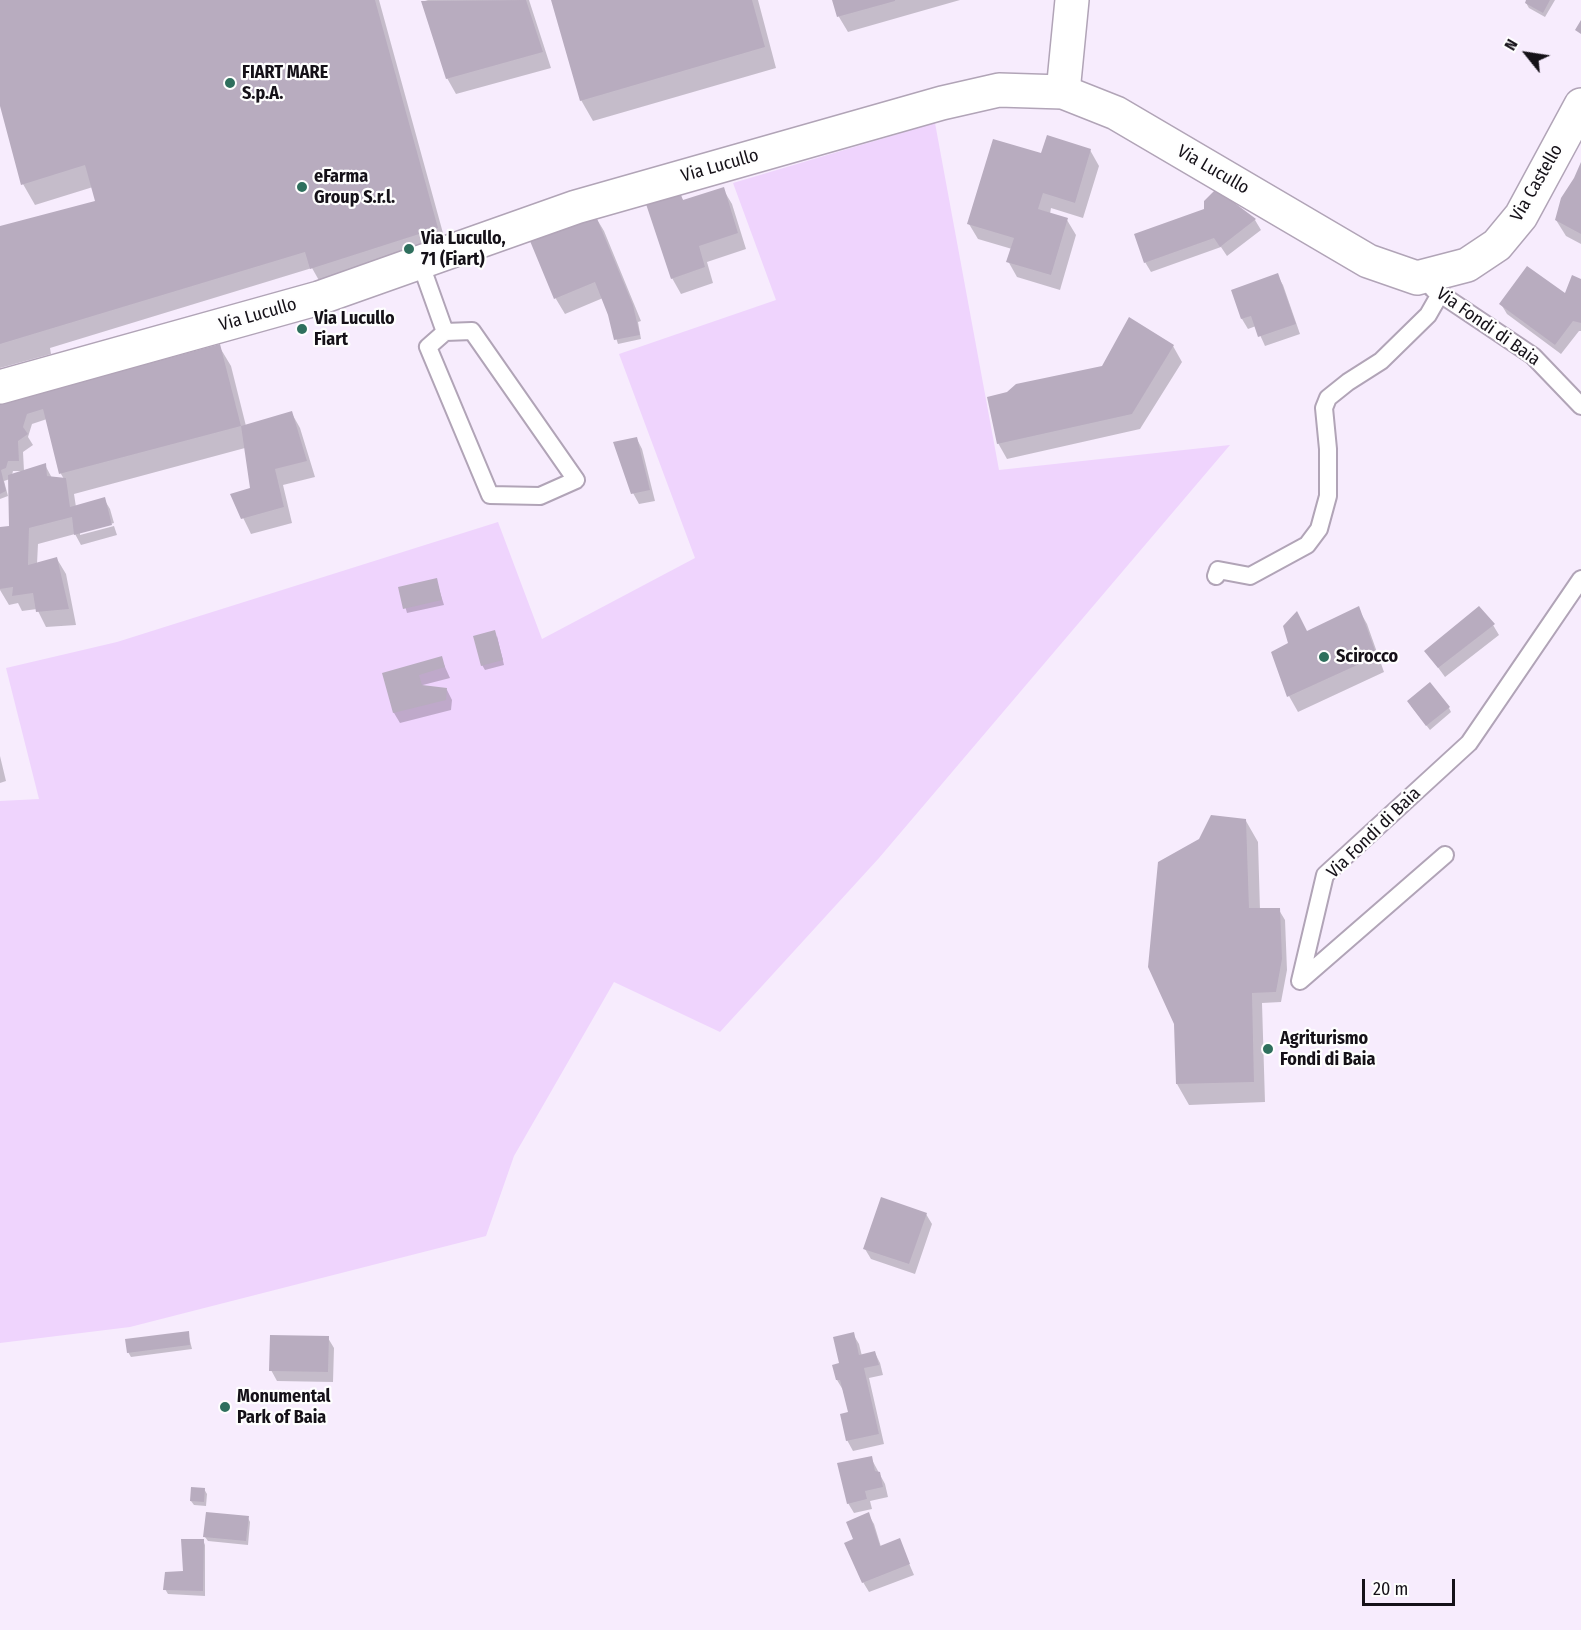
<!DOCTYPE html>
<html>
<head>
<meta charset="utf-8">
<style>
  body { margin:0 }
  #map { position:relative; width:1581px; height:1630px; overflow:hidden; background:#f7ecfd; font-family:"Fira Sans Condensed",sans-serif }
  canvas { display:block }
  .north { position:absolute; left:1497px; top:24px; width:60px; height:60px; -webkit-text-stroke:4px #fefefe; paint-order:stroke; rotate:300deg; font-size:16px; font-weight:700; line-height:24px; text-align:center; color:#151118 }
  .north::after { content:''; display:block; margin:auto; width:21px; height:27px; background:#151118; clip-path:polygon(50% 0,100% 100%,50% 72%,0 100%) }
  .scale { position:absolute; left:1362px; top:1579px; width:93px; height:27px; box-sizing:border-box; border:3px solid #151118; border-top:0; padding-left:8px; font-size:18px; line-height:21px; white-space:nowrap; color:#151118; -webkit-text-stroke:4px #fefefe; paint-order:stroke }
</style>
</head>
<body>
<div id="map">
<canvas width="1581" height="1630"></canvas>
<div class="north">N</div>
<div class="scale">20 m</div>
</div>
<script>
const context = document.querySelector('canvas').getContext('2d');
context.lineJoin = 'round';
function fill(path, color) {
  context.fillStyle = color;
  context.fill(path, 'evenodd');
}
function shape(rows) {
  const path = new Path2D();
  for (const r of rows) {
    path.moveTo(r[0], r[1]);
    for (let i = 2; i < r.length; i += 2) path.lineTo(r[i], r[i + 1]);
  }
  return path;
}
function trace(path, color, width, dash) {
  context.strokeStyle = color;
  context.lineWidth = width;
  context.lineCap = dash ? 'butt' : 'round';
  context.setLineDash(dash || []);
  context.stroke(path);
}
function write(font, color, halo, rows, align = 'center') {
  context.font = font + ' "Fira Sans Condensed",sans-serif';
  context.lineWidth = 4.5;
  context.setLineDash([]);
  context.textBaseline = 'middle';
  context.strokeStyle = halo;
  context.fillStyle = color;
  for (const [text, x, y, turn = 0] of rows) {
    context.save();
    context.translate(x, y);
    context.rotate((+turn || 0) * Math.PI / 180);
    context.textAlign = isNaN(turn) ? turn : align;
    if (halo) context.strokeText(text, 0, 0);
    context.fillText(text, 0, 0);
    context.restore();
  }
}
fill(shape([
  [935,123,999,470,1230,445,879,858,720,1032,614,982,514,1156,486,1236,130,1327,0,1343,0,801,39,799,6,668,117,642,498,522,542,639,695,558,619,354,776,300,733,183]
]), '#efd4fd');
fill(shape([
  [0,0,379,0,446,244,321,284,312,268,50,348,51,354,0,368,0,228,97,202,93,187,35,205,23,184,0,100],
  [428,0,529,0,551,68,456,94,447,78,422,2],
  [553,0,758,0,776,68,593,121,581,100],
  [834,0,960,0,848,32,839,17],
  [1528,0,1555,0,1545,17,1529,8,1526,3],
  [1090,150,1099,166,1083,218,1051,208,1050,214,1067,220,1076,235,1060,290,1017,277,1008,261,1012,249,978,239,969,224],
  [1581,165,1581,244,1566,236,1556,220],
  [723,189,732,204,746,249,707,262,713,283,681,294,672,278,678,192,684,202],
  [1216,191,1255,220,1261,230,1227,256,1221,247,1151,272,1145,262,1206,210],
  [595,216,604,231,641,321,638,322,641,339,618,344,603,298,565,314,556,299,532,242],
  [1277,275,1283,285,1300,334,1265,346,1256,326,1248,329,1242,319,1232,291],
  [1581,281,1581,331,1579,331,1561,354,1507,314,1501,304,1566,295],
  [219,346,231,366,246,426,291,412,300,428,315,477,283,485,292,523,251,534,232,495,251,490,245,448,74,494,76,507,104,499,110,509,114,523,80,532,80,535,114,526,117,535,81,545,75,534,38,544,37,564,57,559,66,574,76,625,46,627,37,609,22,611,18,603,9,605,0,590,0,529,11,527,10,479,4,481,8,496,0,499,0,405],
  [47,419,61,474,64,479,52,478,45,465,24,471,23,452,33,445,28,437,32,424],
  [13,471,24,471,12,475],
  [1173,346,1182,362,1140,429,1007,459,998,443,1103,368],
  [637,439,642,449,655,501,639,504,633,493],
  [436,579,444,605,407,613,400,588],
  [1358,608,1367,624,1384,672,1298,712,1289,696,1307,632],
  [1493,625,1499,635,1445,677,1426,651],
  [497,636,504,665,485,670,482,665],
  [441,658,450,678,419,686,447,690,452,700,451,710,400,723,394,713,384,674],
  [1411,706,1449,708,1451,712,1430,730],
  [0,756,6,781,0,783],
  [1246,821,1258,842,1260,910,1279,910,1285,920,1287,970,1281,1002,1262,1003,1265,1102,1189,1105,1177,1084],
  [926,1214,932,1224,915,1274,871,1259,865,1249],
  [188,1333,192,1349,131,1357,128,1352],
  [853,1334,859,1344,862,1356,875,1353,880,1363,883,1375,869,1378,884,1444,853,1451,847,1440,849,1413,843,1390,837,1380,840,1364],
  [328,1338,334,1348,333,1382,277,1381,271,1370],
  [871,1458,885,1484,888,1497,870,1501,872,1509,854,1513,848,1503],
  [204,1489,207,1494,206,1506,194,1505,191,1501],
  [868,1514,874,1524,881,1547,899,1540,914,1575,869,1592,863,1582,855,1540],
  [248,1518,250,1522,248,1545,208,1541,205,1537],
  [203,1540,205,1545,205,1596,168,1594,165,1589,184,1572]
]), '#0003');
fill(shape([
  [0,0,375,0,438,228,310,269,305,252,0,344,0,226,95,201,85,165,21,185,0,106],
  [526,0,543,52,446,79,421,1],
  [551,0,752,0,765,47,580,101],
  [832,0,895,0,895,1,837,17],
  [1526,0,1550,0,1543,13,1525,3],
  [1581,20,1581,34,1575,30],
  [1047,135,1091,149,1075,203,1043,193,1038,209,1068,218,1051,275,1006,262,1014,238,967,224,993,139,1041,153],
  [1581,162,1581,234,1555,220,1561,198,1574,178],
  [724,187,738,233,699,246,705,267,671,279,645,201,679,190,683,200],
  [1216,189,1256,219,1220,247,1214,238,1144,263,1134,234,1204,209,1204,201],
  [595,214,633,305,640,335,614,340,608,315,595,282,554,299,530,241],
  [1527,266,1565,293,1572,275,1581,279,1581,323,1573,321,1555,345,1499,304],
  [1278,273,1296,324,1258,337,1251,316,1241,319,1231,290],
  [1129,317,1174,345,1132,414,997,444,987,397,1007,392,1016,384,1102,366],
  [220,344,241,426,59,474,43,409,27,414,23,427,28,434,18,441,19,461,8,461,6,468,1,470,6,491,0,494,0,404],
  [292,411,307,461,275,469,284,507,241,519,230,494,250,488,241,426],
  [637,437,650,490,631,494,613,442],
  [46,463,47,476,66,478,70,507,105,497,112,525,74,535,72,517,29,528,28,565,57,557,69,609,36,612,33,593,12,596,13,587,0,589,0,527,9,526,8,475],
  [437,578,442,600,403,609,398,587],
  [1359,606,1377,656,1287,697,1271,652,1288,643,1283,626,1297,611,1307,631],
  [1479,606,1495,624,1438,668,1424,651],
  [495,630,503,660,481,666,473,636],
  [442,656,445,667,419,675,422,685,447,688,446,700,393,713,382,673],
  [1430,682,1450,707,1426,726,1407,701],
  [1211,815,1246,819,1249,908,1280,908,1282,959,1276,992,1252,993,1254,1082,1176,1084,1174,1024,1148,967,1158,862,1199,839],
  [881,1197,927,1213,909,1264,863,1249],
  [189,1331,190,1345,127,1353,125,1339],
  [854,1332,859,1355,875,1351,879,1365,864,1368,879,1434,846,1441,840,1414,848,1412,840,1380,836,1380,832,1365,839,1363,833,1337],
  [270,1335,329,1336,328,1372,269,1371],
  [872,1456,875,1471,880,1472,883,1487,865,1491,867,1499,847,1504,837,1463],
  [191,1487,205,1488,204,1502,190,1501],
  [206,1512,249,1516,246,1541,203,1537],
  [869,1512,880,1546,900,1538,910,1564,862,1583,844,1543,853,1539,846,1522],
  [181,1539,204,1539,203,1591,163,1590,165,1572,183,1571]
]), '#b8acbf');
const lane = shape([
  [420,262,445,332,472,331,576,480,540,496,490,495,428,347,445,332],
  [1433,289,1533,356,1581,406],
  [1216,576,1218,570,1250,576,1307,545,1319,529,1328,496,1328,449,1324,408,1328,398,1348,382,1381,361,1428,315,1440,294],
  [1445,855,1300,981,1325,875,1469,743,1581,579]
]);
const street = shape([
  [1063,92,1072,0]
]);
const secondary = shape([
  [0,387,319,298,576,207,942,103,999,90,1063,92,1116,113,1368,261,1417,278,1467,265,1497,245,1521,216,1581,105]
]);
trace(lane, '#b1a4b7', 20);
trace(street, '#b1a4b7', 36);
trace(secondary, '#b1a4b7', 36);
trace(lane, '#fff', 16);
trace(street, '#fff', 33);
trace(secondary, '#fff', 33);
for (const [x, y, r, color] of [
  [230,83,6,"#2e6f5d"],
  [302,187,6,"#2e6f5d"],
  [409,249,6,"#2e6f5d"],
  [302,329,6,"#2e6f5d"],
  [1324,657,6,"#2e6f5d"],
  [1268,1049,6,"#2e6f5d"],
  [225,1407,6,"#2e6f5d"]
]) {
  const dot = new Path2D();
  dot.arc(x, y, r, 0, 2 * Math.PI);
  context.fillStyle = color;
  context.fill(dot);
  trace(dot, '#fefefe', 2);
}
write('bold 18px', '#151118', '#fefefe', [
  ["FIART MARE",242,73],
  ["S.p.A.",242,94],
  ["eFarma",314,177],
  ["Group S.r.l.",314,198],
  ["Via Lucullo,",421,239],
  ["71 (Fiart)",421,260],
  ["Via Lucullo",314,319],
  ["Fiart",314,340],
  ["Scirocco",1336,657],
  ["Agriturismo",1280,1039],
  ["Fondi di Baia",1280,1060],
  ["Monumental",237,1397],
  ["Park of Baia",237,1418]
], 'left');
write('18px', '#151118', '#fefefe', [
  ["Via Lucullo",720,166,-16],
  ["Via Lucullo",1213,170,30],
  ["Via Castello",1537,183,-60],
  ["Via Lucullo",258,315,-16],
  ["Via Fondi di Baia",1488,327,35],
  ["Via Fondi di Baia",1374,833,-44]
]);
</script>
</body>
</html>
